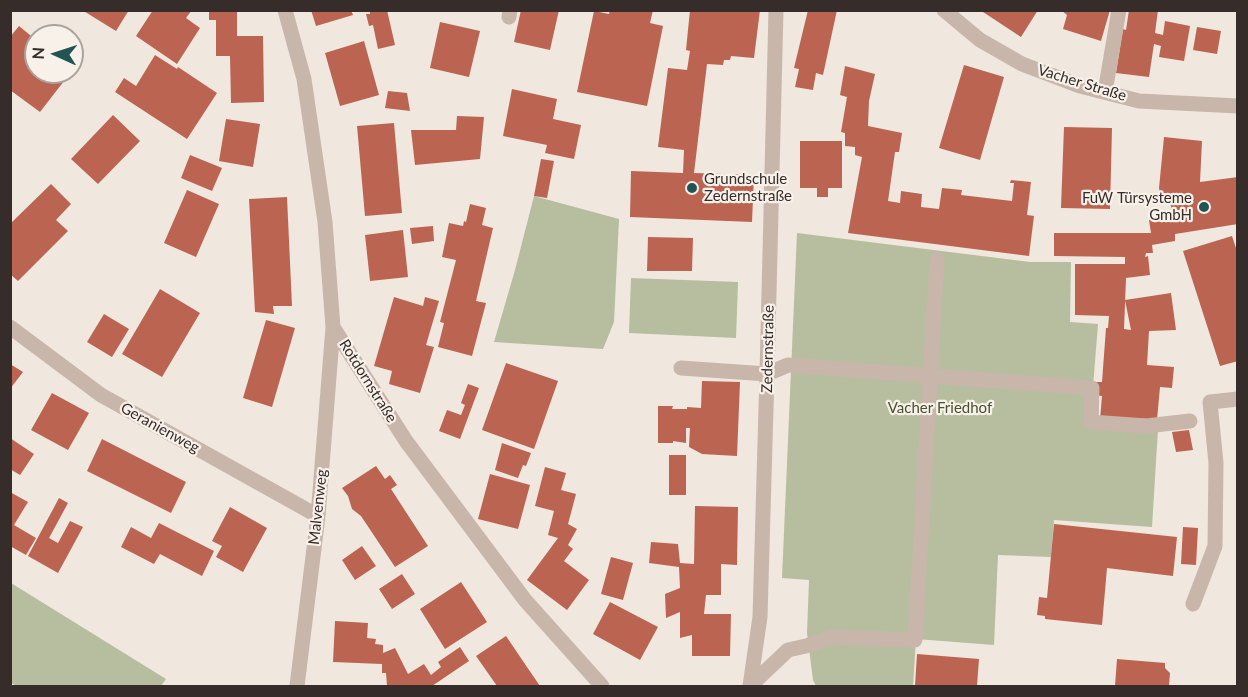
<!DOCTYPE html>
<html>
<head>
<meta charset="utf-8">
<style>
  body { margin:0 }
  #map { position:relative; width:1248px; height:697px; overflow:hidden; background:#f0e7de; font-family:Lato,sans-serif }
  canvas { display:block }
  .frame { position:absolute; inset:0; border:12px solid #362d2a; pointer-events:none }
  .north { position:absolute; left:24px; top:24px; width:60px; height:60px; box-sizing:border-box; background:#f8f1ea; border:2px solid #aaa39d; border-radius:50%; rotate:273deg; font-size:16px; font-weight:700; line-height:24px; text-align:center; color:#362d2a }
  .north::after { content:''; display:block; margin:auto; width:21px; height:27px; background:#235454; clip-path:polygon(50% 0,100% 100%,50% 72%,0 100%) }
</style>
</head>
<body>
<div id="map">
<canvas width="1248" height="697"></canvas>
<div class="frame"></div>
<div class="north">N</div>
</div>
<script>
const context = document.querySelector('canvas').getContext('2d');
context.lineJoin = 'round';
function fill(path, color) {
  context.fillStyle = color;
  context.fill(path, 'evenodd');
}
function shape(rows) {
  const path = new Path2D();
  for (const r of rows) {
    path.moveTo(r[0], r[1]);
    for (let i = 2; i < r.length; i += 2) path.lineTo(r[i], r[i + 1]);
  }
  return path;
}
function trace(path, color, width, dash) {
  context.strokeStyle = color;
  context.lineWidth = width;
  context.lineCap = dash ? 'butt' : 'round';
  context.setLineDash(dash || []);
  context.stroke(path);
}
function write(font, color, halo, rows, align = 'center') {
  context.font = font + ' Lato,sans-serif';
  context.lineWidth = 4.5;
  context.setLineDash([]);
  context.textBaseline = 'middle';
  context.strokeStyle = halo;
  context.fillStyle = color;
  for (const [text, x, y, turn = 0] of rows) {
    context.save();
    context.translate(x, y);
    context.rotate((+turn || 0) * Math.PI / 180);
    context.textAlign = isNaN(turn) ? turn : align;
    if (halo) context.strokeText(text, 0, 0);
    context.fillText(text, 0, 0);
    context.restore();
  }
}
fill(shape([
  [534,196,619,219,614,322,603,349,494,342,515,270],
  [797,233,1030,262,1071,262,1070,322,1098,324,1090,424,1158,429,1152,527,1054,520,1051,557,998,555,994,645,916,639,913,686,816,686,813,680,807,633,809,580,782,578],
  [631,278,738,282,736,338,629,333],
  [11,583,166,679,161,686,17,686,11,683]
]), '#b6be9f');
fill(shape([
  [82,10,129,10,116,31],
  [153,10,192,10,186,18,200,28,177,64,136,36],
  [209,10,237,10,237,36,263,36,264,102,231,103,230,56,216,56,216,20,209,20],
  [311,10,351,10,353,15,316,26],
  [370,10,387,10,395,45,378,49,373,25,369,26,366,14,370,14],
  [521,10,559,10,550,50,514,42],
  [610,10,653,10,650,23,663,26,647,106,577,92,594,11,609,14],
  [690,10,760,10,754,58,731,56,730,60,724,60,723,65,707,64,694,173,754,175,752,222,630,217,631,171,683,173,684,150,658,147,668,68,687,70,690,51,686,50],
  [808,10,837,10,823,75,816,73,813,90,795,87,799,69,794,68],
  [980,10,1038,10,1021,37],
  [1061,10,1110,10,1101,41,1063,29,1067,15],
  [1129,10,1158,10,1155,33,1163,35,1165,21,1190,26,1184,61,1159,57,1161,46,1154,44,1149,77,1116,73,1123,29,1126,30],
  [440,22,480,31,469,77,430,68],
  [19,26,36,40,36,72,71,72,40,112,10,90,10,37],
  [1197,27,1221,31,1217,54,1193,50],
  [364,41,379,95,340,106,325,53],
  [155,55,177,69,178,67,217,93,187,139,115,92,124,78,136,86],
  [964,65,1004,77,980,160,939,148],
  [845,66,875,74,869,101,868,126,902,133,899,152,895,152,888,201,900,203,901,191,922,194,921,207,939,209,942,188,962,190,961,195,1012,201,1014,183,1010,183,1011,180,1031,182,1027,215,1034,216,1029,256,848,233,862,157,855,155,855,147,845,146,845,133,841,132,847,97,840,95],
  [512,89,557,99,553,119,581,125,574,159,545,153,547,145,503,136],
  [388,91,407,93,410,111,385,108],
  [113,115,140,141,98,184,71,159],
  [457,116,484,117,480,159,415,165,411,130,456,130],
  [226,119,260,124,253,167,219,161],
  [394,123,402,213,365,216,357,126],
  [1064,127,1112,128,1110,209,1061,208],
  [1164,137,1202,141,1200,182,1238,177,1238,224,1175,234,1175,241,1152,245,1153,253,1146,253,1145,257,1148,256,1150,275,1126,278,1124,329,1131,330,1125,300,1171,293,1176,330,1149,331,1147,365,1174,367,1172,388,1160,387,1157,420,1137,418,1136,423,1100,420,1102,396,1093,395,1094,382,1102,382,1106,328,1108,328,1109,316,1075,315,1075,264,1125,264,1125,257,1054,256,1054,233,1151,233,1149,220,1172,216,1170,198,1161,198,1159,188],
  [800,141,842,141,842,188,828,188,828,197,817,197,817,188,800,188],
  [190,155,222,168,212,191,181,178],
  [541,159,554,161,547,198,534,196],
  [51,184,71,204,56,220,68,231,18,281,10,274,10,224],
  [187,190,219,204,196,257,164,243],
  [287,197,292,306,273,306,274,314,255,312,249,199],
  [470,204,486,208,482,225,493,228,476,301,486,303,472,356,438,347,444,323,440,322,456,260,442,257,449,223,463,226,464,221,466,222],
  [433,226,434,241,412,244,410,228],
  [403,230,408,277,370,281,365,235],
  [1232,236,1238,254,1238,361,1220,366,1183,251],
  [648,237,693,238,692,271,647,271],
  [160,289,200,313,162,377,122,354],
  [394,297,423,306,425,297,439,301,426,345,434,347,420,393,389,384,392,371,374,366],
  [104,314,129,329,112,357,87,342],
  [266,320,295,328,272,407,243,398],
  [506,363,558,381,534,449,482,430],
  [10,364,23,372,10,389],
  [702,381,740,382,737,456,702,454,689,447,690,428,686,428,686,443,673,441,673,443,658,443,658,406,673,406,672,409,687,409,687,407,701,408],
  [468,384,479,388,460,439,439,431,447,410,461,415,465,405,461,403],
  [52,393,89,413,68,450,31,430],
  [1189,430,1193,450,1176,452,1172,432],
  [10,438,34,454,20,475,10,469],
  [102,439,186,482,171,513,87,471],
  [502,443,531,453,526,466,523,465,518,478,495,470],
  [669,455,686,455,686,495,669,495],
  [376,466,385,479,390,475,397,485,391,489,428,546,395,567,361,516,352,509,348,496,342,488],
  [545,467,566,473,561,490,576,494,568,524,577,529,568,545,573,549,564,561,589,580,567,610,527,580,558,538,548,535,554,511,535,506],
  [490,474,530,485,518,529,478,519],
  [10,492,28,502,14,525,36,538,26,555,10,546],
  [59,498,68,503,49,538,58,543,70,521,83,527,58,573,28,556],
  [695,506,738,507,737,565,721,564,721,595,706,595,704,614,731,614,730,656,692,656,692,635,680,638,680,612,666,618,665,594,680,588,679,567,649,563,651,542,678,544,680,563,694,564],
  [230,507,267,528,243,572,216,557,222,546,212,541],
  [159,523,214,551,202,576,160,554,154,564,121,547,131,527,151,538],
  [1054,524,1177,537,1173,576,1107,568,1102,625,1045,619,1045,616,1037,615,1039,597,1047,598],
  [1183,527,1198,528,1196,565,1181,564],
  [362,546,376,566,355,580,342,560],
  [611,557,633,563,623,600,601,594],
  [402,574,415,594,392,609,379,589],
  [461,582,487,622,445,649,420,609],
  [610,602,658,627,640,660,593,634],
  [335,621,368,623,367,638,376,639,375,644,383,645,383,653,395,648,408,674,424,664,431,675,441,667,438,662,460,647,469,661,432,686,387,686,386,673,382,673,382,664,333,662],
  [506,636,529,670,540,686,497,686,476,656],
  [917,654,979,659,977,686,915,686],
  [1117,659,1165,663,1165,668,1170,673,1169,686,1115,686]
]), '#bb6451');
trace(shape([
  [285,10,304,79,325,222,333,327,406,441,525,600,602,686],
  [944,10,980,40,1022,64,1080,86,1139,101,1238,106],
  [509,17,510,10],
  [1105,92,1119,10],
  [10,327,101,395,318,516],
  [681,368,767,374,788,365,1092,388,1091,422,1146,426,1190,421],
  [1193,604,1215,546,1216,463,1210,402,1238,399],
  [297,686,318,516,333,327],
  [750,686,760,617,767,374,776,10],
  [750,686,788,650,806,646,832,637,915,640,937,259]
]), '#c8b6ab', 15);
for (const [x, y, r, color] of [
  [692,188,6,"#235454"],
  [1204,207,6,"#235454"]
]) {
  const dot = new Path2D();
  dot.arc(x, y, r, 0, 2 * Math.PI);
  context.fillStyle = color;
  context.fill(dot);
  trace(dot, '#f8f1ea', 2);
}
write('15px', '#362d2a', '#f8f1ea', [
  ["Vacher Straße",1082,83,17],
  ["Zedernstraße",768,349,-89],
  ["Rotdornstraße",368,381,58],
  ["Geranienweg",160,428,29],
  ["Malvenweg",318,507,-84]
]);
write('15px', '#362d2a', '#f8f1ea', [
  ["Grundschule",704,179],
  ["Zedernstraße",704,196],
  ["FuW Türsysteme",1192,198,"right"],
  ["GmbH",1192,215,"right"]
], 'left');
write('15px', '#485230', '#f8f1ea', [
  ["Vacher Friedhof",940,408]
]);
</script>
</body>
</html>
